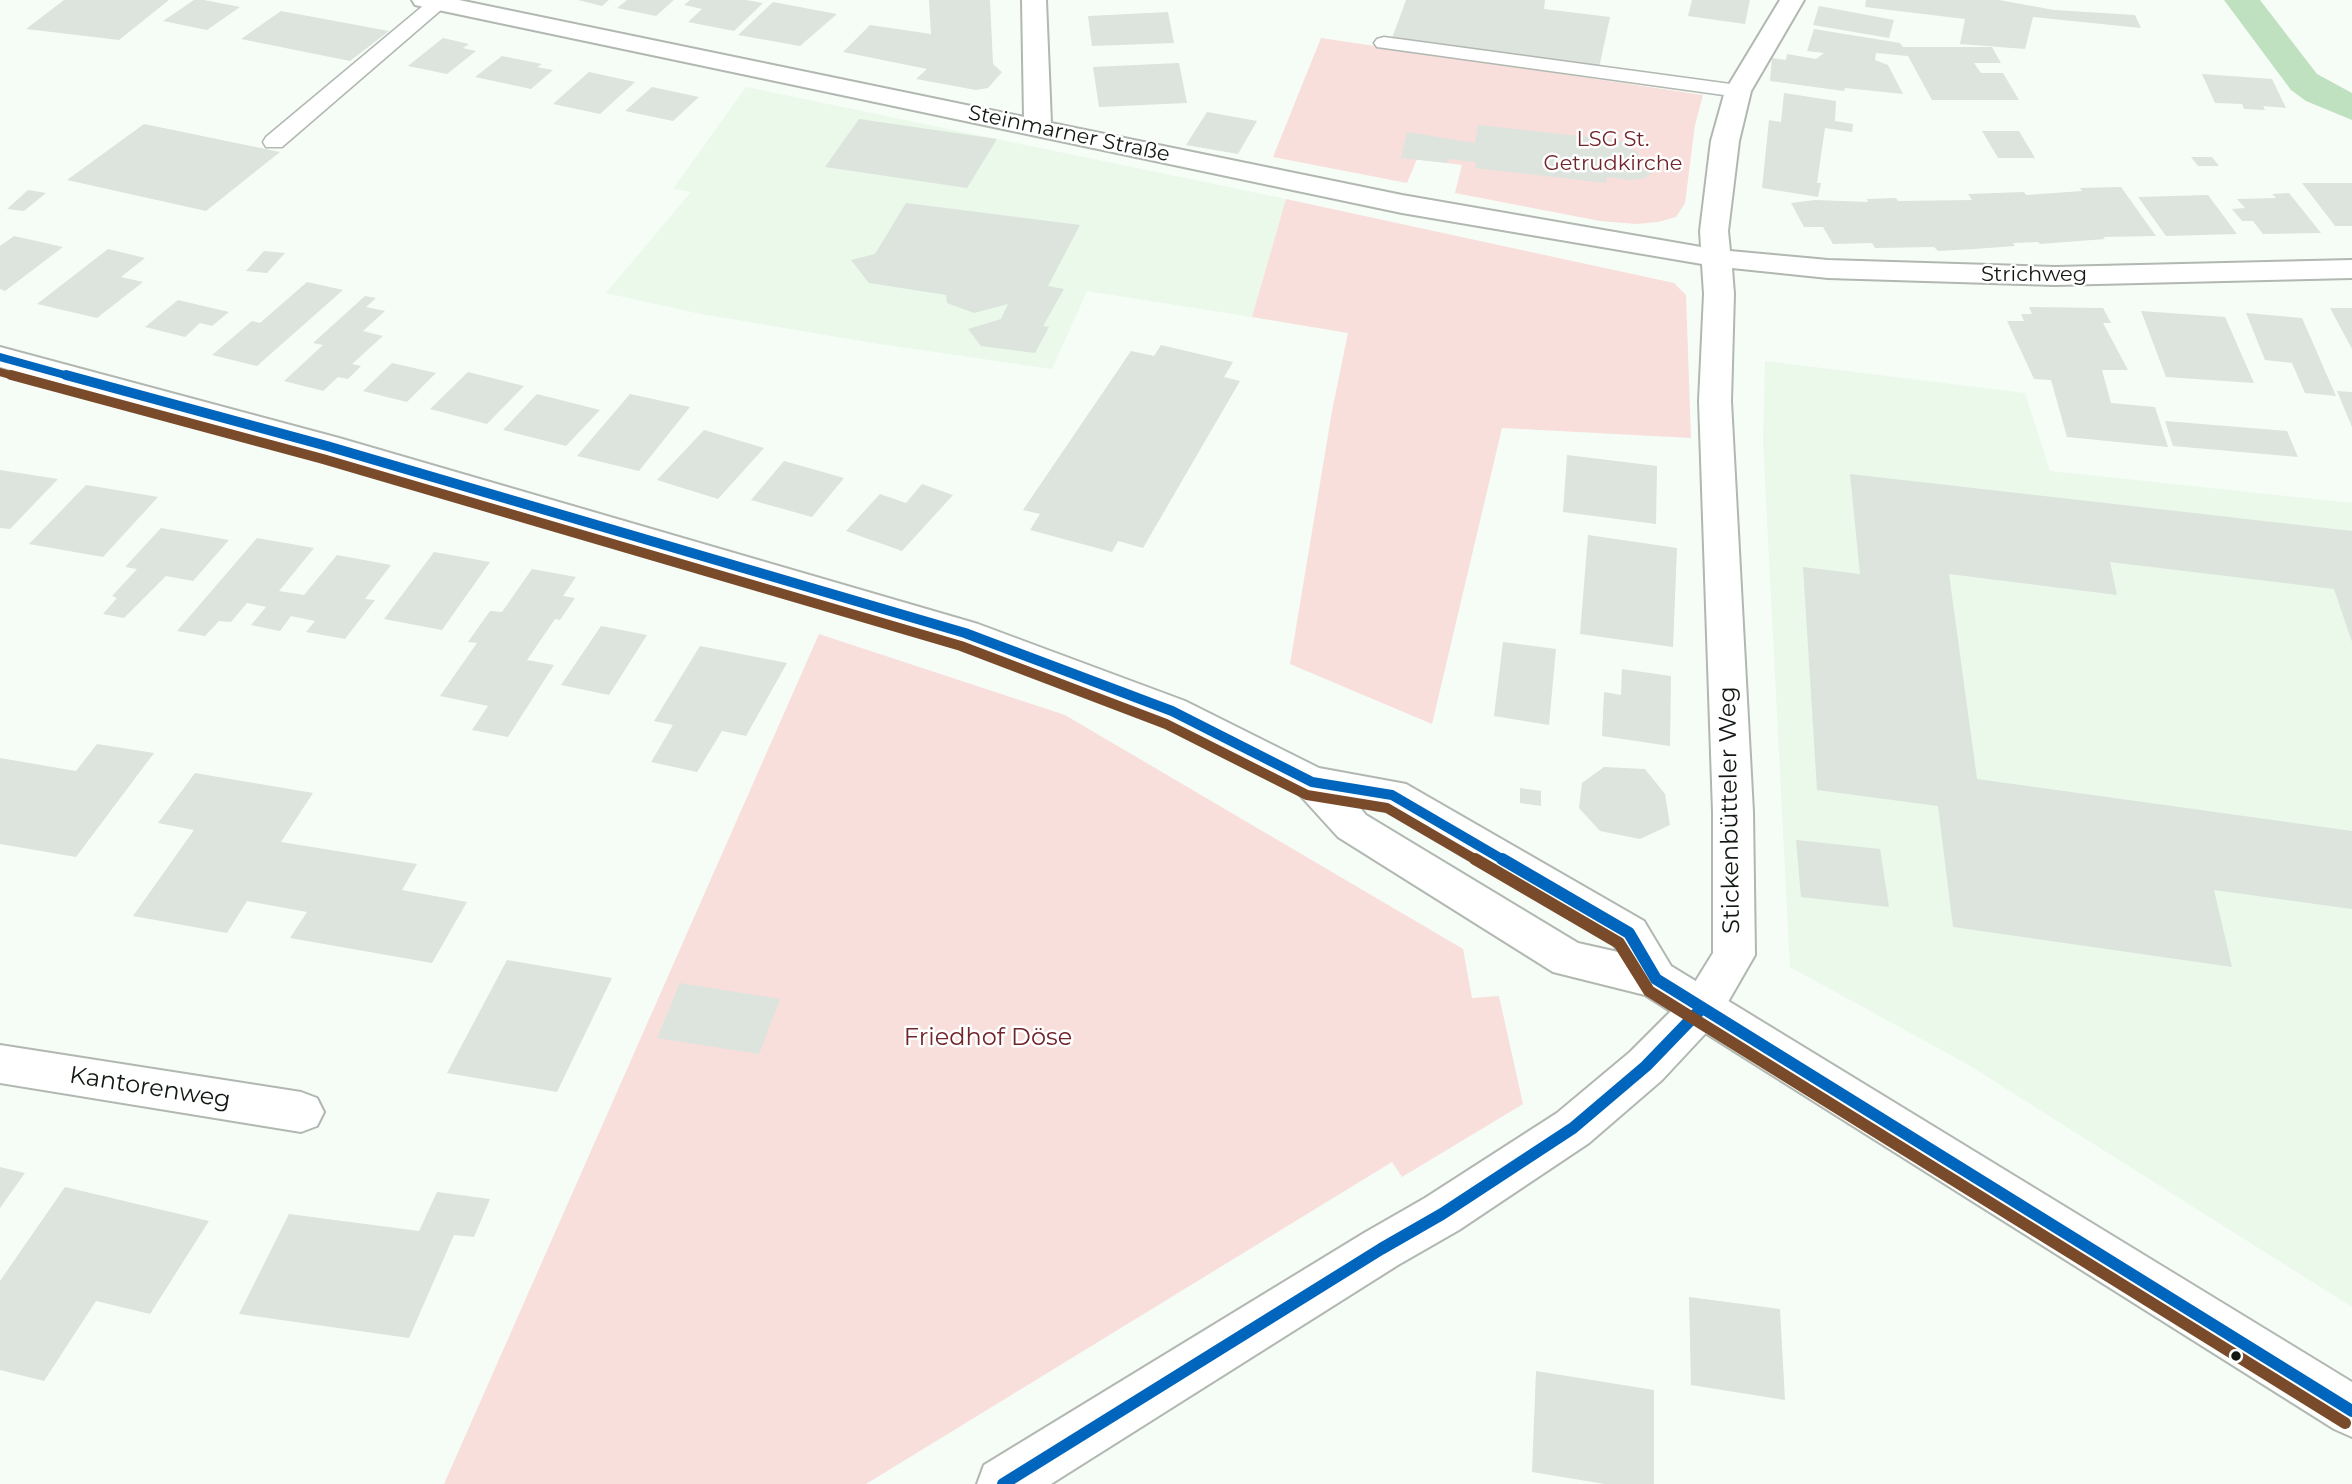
<!DOCTYPE html>
<html>
<head>
<meta charset="utf-8">
<style>
  body { margin:0 }
  canvas { display:block; background:#f6fcf6 }
</style>
</head>
<body>
<canvas width="2352" height="1484"></canvas>
<script>
const context = document.querySelector('canvas').getContext('2d');
context.lineJoin = 'round';
function fill(path, color) {
  context.fillStyle = color;
  context.fill(path, 'evenodd');
}
function shape(rows) {
  const path = new Path2D();
  for (const r of rows) {
    path.moveTo(r[0], r[1]);
    for (let i = 2; i < r.length; i += 2) path.lineTo(r[i], r[i + 1]);
  }
  return path;
}
function trace(path, color, width, dash) {
  context.strokeStyle = color;
  context.lineWidth = width;
  context.lineCap = dash ? 'butt' : 'round';
  context.setLineDash(dash || []);
  context.stroke(path);
}
function write(font, color, halo, rows, align = 'center') {
  context.font = font + ' Montserrat,sans-serif';
  context.lineWidth = 5;
  context.setLineDash([]);
  context.textBaseline = 'middle';
  context.strokeStyle = halo;
  context.fillStyle = color;
  for (const [text, x, y, turn = 0] of rows) {
    context.save();
    context.translate(x, y);
    context.rotate((+turn || 0) * Math.PI / 180);
    context.textAlign = isNaN(turn) ? turn : align;
    if (halo) context.strokeText(text, 0, 0);
    context.fillText(text, 0, 0);
    context.restore();
  }
}
fill(shape([
  [746,87,1286,199,1252,317,1087,291,1052,369,873,343,696,313,606,293,691,192,673,189],
  [1765,361,2025,393,2050,471,2352,503,2352,1307,1967,1064,1790,967,1763,441]
]), '#eaf9e9');
fill(shape([
  [1321,38,1703,95,1695,125,1685,203,1676,217,1658,222,1637,224,1600,221,1455,193,1462,165,1417,159,1407,183,1273,157],
  [1286,199,1674,283,1686,295,1691,438,1502,428,1432,724,1290,664,1332,411,1348,333,1252,317],
  [819,634,1065,715,1463,949,1472,998,1499,996,1523,1104,1402,1177,1392,1162,866,1484,444,1484]
]), '#f8dfdc');
fill(shape([
  [2224,0,2260,0,2317,74,2352,93,2352,120,2306,101,2291,90,2224,0]
]), '#bfe1bf');
fill(shape([
  [64,0,169,0,119,40,26,29],
  [194,0,204,0,240,7,207,30,163,21],
  [578,0,609,0,602,6],
  [627,0,674,0,656,16,617,8],
  [690,0,746,0,763,3,734,31,688,22,702,9,684,5],
  [929,0,990,0,993,64,1002,72,988,88,976,90,916,79,927,69,843,52,870,25,931,34],
  [1406,0,1545,0,1544,9,1610,17,1599,68,1391,41],
  [1692,0,1750,0,1745,24,1688,16],
  [1866,0,1999,0,2054,10,2135,15,2141,28,2033,17,2025,49,1960,44,1965,19,1865,7],
  [773,2,837,14,800,46,738,35],
  [1819,6,1894,20,1889,38,1813,25],
  [281,11,389,31,350,61,241,39],
  [1168,12,1174,43,1092,46,1088,16],
  [1814,29,1900,43,1903,47,1992,47,2001,63,1974,63,1981,73,2003,73,2019,100,1932,100,1908,56,1876,53,1875,60,1888,65,1903,94,1845,88,1844,91,1770,81,1772,58,1786,60,1787,54,1816,59,1824,53,1807,51],
  [443,38,469,44,463,48,476,51,447,74,408,66],
  [502,56,542,64,537,67,553,70,531,89,475,77],
  [1179,63,1187,103,1099,107,1093,67],
  [589,72,635,82,600,114,553,104],
  [2202,74,2272,79,2286,108,2263,106,2265,110,2244,109,2242,104,2215,103],
  [652,87,699,97,673,121,625,111],
  [1784,93,1836,101,1835,121,1853,124,1852,132,1825,128,1817,183,1821,183,1818,197,1762,188,1769,120,1781,122],
  [1207,112,1257,121,1238,154,1186,145],
  [859,119,997,139,967,188,825,167],
  [144,124,280,152,206,211,67,180],
  [1478,125,1617,140,1630,143,1629,148,1638,152,1639,158,1651,164,1653,172,1645,178,1630,180,1607,177,1606,183,1475,168,1476,162,1448,159,1447,163,1401,158,1407,132,1475,143],
  [1982,131,2019,131,2035,158,1998,158],
  [2191,157,2212,157,2219,166,2198,166],
  [2302,183,2352,183,2352,226,2335,226],
  [2121,187,2156,236,2103,237,2105,239,2040,244,2038,242,2013,243,2015,246,1974,249,1938,251,1934,247,1875,248,1872,243,1833,244,1823,227,1804,227,1791,203,1815,200,1868,202,1867,199,1896,198,1898,201,1972,200,1968,194,2024,192,2026,195,2082,191,2080,188],
  [28,190,46,193,24,211,7,209],
  [2289,193,2321,233,2263,234,2253,221,2242,221,2232,209,2245,208,2237,199,2276,198,2272,194],
  [2208,195,2237,234,2166,236,2138,197],
  [906,203,1080,225,1048,286,1064,289,1043,326,1049,327,1035,353,981,346,968,329,1001,319,1008,304,974,313,947,303,946,295,869,283,851,260,875,254],
  [14,236,63,247,5,291,0,289,0,246],
  [108,249,145,258,121,277,143,282,97,318,37,304],
  [264,251,285,253,267,273,246,271],
  [307,282,343,290,257,366,212,355,252,321,260,323],
  [365,296,376,298,366,307,385,311,363,331,383,336,352,364,361,366,348,379,338,377,323,391,284,381,323,345,313,343],
  [178,300,229,312,212,326,200,323,185,337,145,327],
  [2029,307,2103,308,2111,323,2103,323,2128,370,2102,370,2111,403,2155,407,2168,447,2067,437,2051,380,2034,379,2007,321,2024,321,2021,314,2032,314],
  [2330,308,2352,308,2352,349],
  [2141,311,2225,317,2254,383,2166,377],
  [2246,313,2302,318,2336,396,2305,393,2292,363,2265,360],
  [1161,345,1233,362,1224,377,1240,381,1143,548,1118,541,1112,552,1030,530,1040,514,1023,510,1131,351,1154,356],
  [392,363,436,373,407,402,363,391],
  [468,372,524,386,487,424,430,409],
  [2337,391,2352,392,2352,427],
  [537,394,600,410,566,446,503,430],
  [630,394,690,407,639,471,577,456],
  [2165,421,2287,431,2298,457,2173,446],
  [704,430,764,448,718,499,657,480],
  [1567,455,1657,466,1656,524,1563,512],
  [784,461,844,478,812,517,751,500],
  [0,470,58,479,10,529,0,528],
  [1850,474,2352,531,2352,642,2334,589,2110,562,2117,595,1949,574,1977,779,2352,831,2352,909,2214,890,2232,967,1953,927,1938,806,1817,790,1803,567,1860,574],
  [922,484,953,495,902,551,846,531,880,494,906,503],
  [86,485,158,497,103,557,29,544],
  [161,528,229,540,193,581,166,576,124,618,103,614,117,598,112,596,137,569,125,567],
  [1588,535,1677,548,1673,647,1580,634],
  [257,538,314,548,279,591,304,595,337,555,391,565,365,599,375,600,345,639,306,632,315,621,291,616,280,631,251,625,266,607,247,603,231,622,219,621,205,636,177,631],
  [434,552,490,562,442,630,384,619],
  [532,569,576,577,563,596,575,598,560,620,555,619,527,660,554,665,508,737,472,730,488,706,440,696,477,643,468,642,490,611,502,612],
  [601,626,647,635,609,695,561,685],
  [1503,642,1556,649,1549,725,1494,716],
  [700,646,787,663,746,736,722,731,697,772,651,762,673,725,654,721],
  [1622,669,1671,676,1670,746,1602,736,1604,692,1621,695],
  [97,744,154,753,76,857,0,844,0,758,76,771],
  [1604,767,1645,769,1665,794,1670,825,1640,839,1600,831,1579,808,1582,783],
  [195,773,313,793,281,842,417,864,402,890,467,902,432,963,290,938,307,912,247,901,227,933,133,916,194,830,158,823],
  [1520,788,1541,791,1541,806,1520,803],
  [1796,840,1880,849,1889,907,1801,897],
  [507,960,612,978,557,1092,447,1073],
  [680,983,780,999,759,1054,657,1038],
  [0,1167,25,1173,0,1208],
  [65,1187,209,1221,150,1314,96,1301,44,1381,0,1370,0,1281],
  [437,1192,490,1199,474,1237,454,1235,409,1338,239,1314,289,1214,419,1231],
  [1689,1297,1780,1309,1785,1400,1691,1385],
  [1536,1371,1654,1390,1654,1484,1605,1484,1532,1472]
]), '#dde3dd');
const service = shape([
  [430,0,447,0,449,3,282,147,266,147,263,142,266,137,430,0],
  [1384,37,1738,85,1746,86,1749,91,1746,96,1738,97,1377,47,1374,43,1377,39,1384,37]
]);
const minor = shape([
  [412,0,459,0,1024,117,1022,0,1046,0,1051,123,1402,195,1701,247,1700,231,1711,141,1725,91,1780,0,1804,0,1751,91,1739,141,1728,231,1730,251,1828,260,2055,267,2352,260,2352,278,2055,285,1828,278,1732,268,1734,294,1731,401,1753,812,1755,955,1717,1021,1662,1080,1589,1143,1459,1230,1398,1265,1051,1484,977,1484,984,1465,1364,1233,1425,1198,1557,1113,1630,1052,1687,995,1713,953,1713,812,1699,401,1704,294,1702,264,1402,213,424,7,415,5,412,0],
  [0,1045,301,1092,317,1098,324,1112,317,1126,301,1132,0,1083,0,1045]
]);
const tertiary = shape([
  [0,347,339,438,978,624,1185,701,1319,768,1406,784,1644,921,1671,966,2352,1382,2352,1437,2334,1429,1645,995,1553,972,1338,837,1298,793,1159,721,952,642,315,454,0,367,0,347],
  [1357,804,1383,809,1614,945,1618,952,1578,943,1366,815,1357,804]
]);
trace(service, '#b1b7b1', 3);
trace(minor, '#b1b7b1', 4);
trace(tertiary, '#b1b7b1', 4);
fill(service, '#fefffe');
fill(minor, '#fefffe');
fill(tertiary, '#fefffe');
trace(shape([
  [0,357,72,377]
]), '#0065bd', 8);
trace(shape([
  [66,375,327,446,965,633,1172,711,1312,782,1392,795,1505,861]
]), '#0065bd', 10);
trace(shape([
  [1502,859,1629,933,1656,979,2352,1411],
  [1003,1484,1381,1249,1442,1214,1573,1128,1646,1066,1702,1008]
]), '#0065bd', 12);
trace(shape([
  [0,372,17,377]
]), '#7a4b2a', 8);
trace(shape([
  [11,375,323,459,961,646,1166,724,1307,795,1387,808,1478,861]
]), '#7a4b2a', 10);
trace(shape([
  [1475,859,1619,943,1649,991,2345,1423]
]), '#7a4b2a', 12);
for (const [x, y, r, color] of [
  [2236,1356,6,"#121812"]
]) {
  const dot = new Path2D();
  dot.arc(x, y, r, 0, 2 * Math.PI);
  context.fillStyle = color;
  context.fill(dot);
  trace(dot, '#fff', 2.5);
}
write('21px', '#121812', '#fff', [
  ["Steinmarner Straße",1069,134,12],
  ["Strichweg",2034,275]
]);
write('21px', '#712429', '#fff', [
  ["LSG St.",1613,140],
  ["Getrudkirche",1613,164]
]);
write('24px', '#121812', '#fff', [
  ["Stickenbütteler Weg",1730,810,-91],
  ["Kantorenweg",150,1088,9]
]);
write('24px', '#712429', '#fff', [
  ["Friedhof Döse",988,1038]
]);
</script>
</body>
</html>
